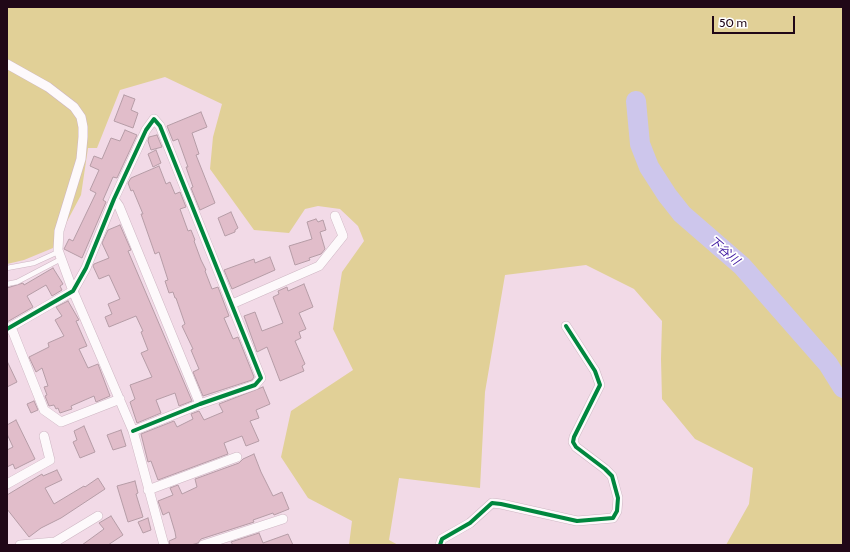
<!DOCTYPE html>
<html>
<head>
<meta charset="utf-8">
<style>
  body { margin:0 }
  #map { position:relative; width:850px; height:552px; overflow:hidden; background:#f2dae7; font-family:Cabin,sans-serif }
  canvas { display:block }
  .frame { position:absolute; inset:0; border:8px solid #200717; pointer-events:none }
  .scale { position:absolute; left:712px; top:16px; width:83px; height:18px; box-sizing:border-box; border:2px solid #200717; border-top:0; padding-left:5px; font-size:12px; line-height:14px; white-space:nowrap; color:#200717; -webkit-text-stroke:3px #fff; paint-order:stroke }
</style>
</head>
<body>
<div id="map">
<canvas width="850" height="552"></canvas>
<div class="frame"></div>
<div class="scale">50 m</div>
</div>
<script>
const context = document.querySelector('canvas').getContext('2d');
context.lineJoin = 'round';
function fill(path, color) {
  context.fillStyle = color;
  context.fill(path, 'evenodd');
}
function shape(rows) {
  const path = new Path2D();
  for (const r of rows) {
    path.moveTo(r[0], r[1]);
    for (let i = 2; i < r.length; i += 2) path.lineTo(r[i], r[i + 1]);
  }
  return path;
}
function trace(path, color, width, dash) {
  context.strokeStyle = color;
  context.lineWidth = width;
  context.lineCap = dash ? 'butt' : 'round';
  context.setLineDash(dash || []);
  context.stroke(path);
}
function write(font, color, halo, rows, align = 'center') {
  context.font = font + ' Cabin,"Noto Sans JP",sans-serif';
  context.lineWidth = 3.5;
  context.setLineDash([]);
  context.textBaseline = 'middle';
  context.strokeStyle = halo;
  context.fillStyle = color;
  for (const [text, x, y, turn = 0] of rows) {
    context.save();
    context.translate(x, y);
    context.rotate((+turn || 0) * Math.PI / 180);
    context.textAlign = isNaN(turn) ? turn : align;
    if (halo) context.strokeText(text, 0, 0);
    context.fillText(text, 0, 0);
    context.restore();
  }
}
fill(shape([
  [7,7,843,7,843,545,726,545,749,504,753,468,695,439,662,399,661,359,662,321,634,289,586,265,505,275,485,392,480,488,399,478,389,540,398,545,349,545,352,521,308,498,281,457,291,411,353,370,333,329,342,272,364,241,358,226,340,209,318,206,305,209,289,233,254,230,210,169,213,137,222,104,165,77,120,90,97,148,88,148,81,195,53,248,24,260,7,264]
]), '#e1d097');
trace(shape([
  [636,101,640,144,649,167,667,195,682,214,742,266,828,364,843,388]
]), '#cdc6ec', 20);
const building = shape([
  [124,95,135,99,131,110,138,113,133,128,114,121,124,95],
  [201,112,207,127,192,133,199,154,196,155,215,203,200,210,191,188,193,187,186,167,188,167,178,139,173,141,167,126,201,112],
  [125,130,137,135,117,178,113,177,103,200,106,202,82,258,64,249,69,239,73,241,96,193,90,190,99,170,90,166,94,156,102,159,111,138,120,141,125,130],
  [157,135,162,147,151,150,148,141,149,137,157,135],
  [156,150,161,163,153,167,148,154,156,150],
  [159,166,166,184,170,182,175,194,180,192,186,207,180,209,188,231,191,230,195,240,194,241,201,260,206,270,205,271,212,289,218,287,229,316,224,318,233,339,238,337,254,377,252,380,203,396,193,372,199,369,191,350,193,349,182,326,185,324,176,298,175,298,173,292,169,293,165,281,168,280,159,252,155,254,141,214,143,214,133,190,131,191,128,183,131,178,159,166],
  [231,212,238,228,235,230,235,232,225,236,218,218,231,212],
  [316,219,318,222,323,220,326,230,320,232,325,249,321,254,309,258,310,260,295,265,289,246,312,239,307,222,316,219],
  [120,225,131,250,128,251,192,401,179,406,175,393,156,400,161,413,137,423,130,402,135,399,130,385,152,377,141,353,148,350,141,332,143,331,136,316,109,327,105,317,112,314,108,304,120,299,109,275,99,279,93,266,94,264,109,258,102,243,108,230,120,225],
  [270,257,275,270,232,289,224,270,254,259,255,263,270,257],
  [53,268,63,284,60,286,62,290,52,296,46,285,27,296,33,307,7,322,7,288,23,283,24,285,53,268],
  [304,284,313,307,299,313,306,329,299,332,301,338,295,341,305,364,302,366,304,371,280,381,267,347,257,352,244,316,255,312,262,331,283,323,273,297,279,294,278,291,287,287,288,291,304,284],
  [68,301,79,320,76,321,87,346,79,349,88,368,98,364,110,396,96,402,94,396,71,406,72,409,60,413,58,408,56,409,54,405,49,406,45,396,47,395,44,387,48,386,42,368,36,372,29,357,49,347,48,343,64,336,55,320,62,316,56,307,68,301],
  [7,361,17,382,7,387,7,361],
  [263,387,270,404,256,410,259,418,250,421,259,441,246,446,242,436,224,443,228,454,158,480,151,461,148,462,141,434,174,421,177,427,193,419,191,414,199,411,204,420,223,412,219,404,263,387],
  [34,401,38,410,31,413,27,404,34,401],
  [16,420,35,459,15,469,13,464,7,467,7,450,13,447,7,434,7,425,16,420],
  [84,426,95,452,80,458,73,442,77,440,74,431,84,426],
  [121,430,126,446,113,450,107,435,121,430],
  [254,454,261,472,273,496,282,492,289,509,274,515,273,513,253,520,254,522,201,539,198,543,191,545,170,545,169,541,176,538,175,532,169,512,163,515,158,501,173,495,170,488,178,485,182,494,197,487,195,479,239,463,243,459,254,454],
  [57,470,62,480,45,488,54,504,84,486,85,487,98,478,105,489,61,518,41,528,29,537,7,509,7,495,42,474,43,476,57,470],
  [135,481,138,493,136,494,143,517,128,522,117,486,135,481],
  [111,516,123,535,108,545,82,545,104,529,99,523,111,516],
  [148,518,151,530,143,533,138,522,148,518],
  [259,533,263,543,288,534,293,545,233,545,231,542,259,533]
]);
fill(building, '#e1bdca');
trace(building, '#b59ca6', 1);
const service = shape([
  [7,268,34,263,58,252],
  [7,284,17,282,61,259]
]);
const minor = shape([
  [7,64,48,87,74,107,81,117,83,127,83,137,81,159,59,231,58,250,73,291,133,431,164,545],
  [114,199,119,206,200,404],
  [232,304,319,266,343,236,335,216],
  [11,327,44,410,61,422,120,399],
  [7,329,73,291,86,268,114,199,146,130,154,119,160,126,261,378,255,385,200,404,133,431],
  [7,484,50,460,44,436],
  [148,490,237,457],
  [20,545,55,542,98,516],
  [203,545,283,519],
  [440,545,442,539,470,523,492,503,501,504,577,521,613,518,617,511,618,498,612,476,605,469,576,447,573,442,574,437,600,385,595,371,566,326]
]);
trace(service, '#ceb6c3', 5.5);
trace(minor, '#ceb6c3', 10);
trace(service, '#fdf9fb', 4.5);
trace(minor, '#fdf9fb', 9);
trace(shape([
  [7,329,73,291,86,268,114,199,146,130,154,119,160,126,261,378,255,385,200,404,133,431],
  [440,545,442,539,470,523,492,503,501,504,577,521,613,518,617,511,618,498,612,476,605,469,576,447,573,442,574,437,600,385,595,371,566,326]
]), '#00873e', 4);
write('italic 12px', '#3d16a0', '#fff', [
  ["下谷川",724,251,41]
]);
</script>
</body>
</html>
